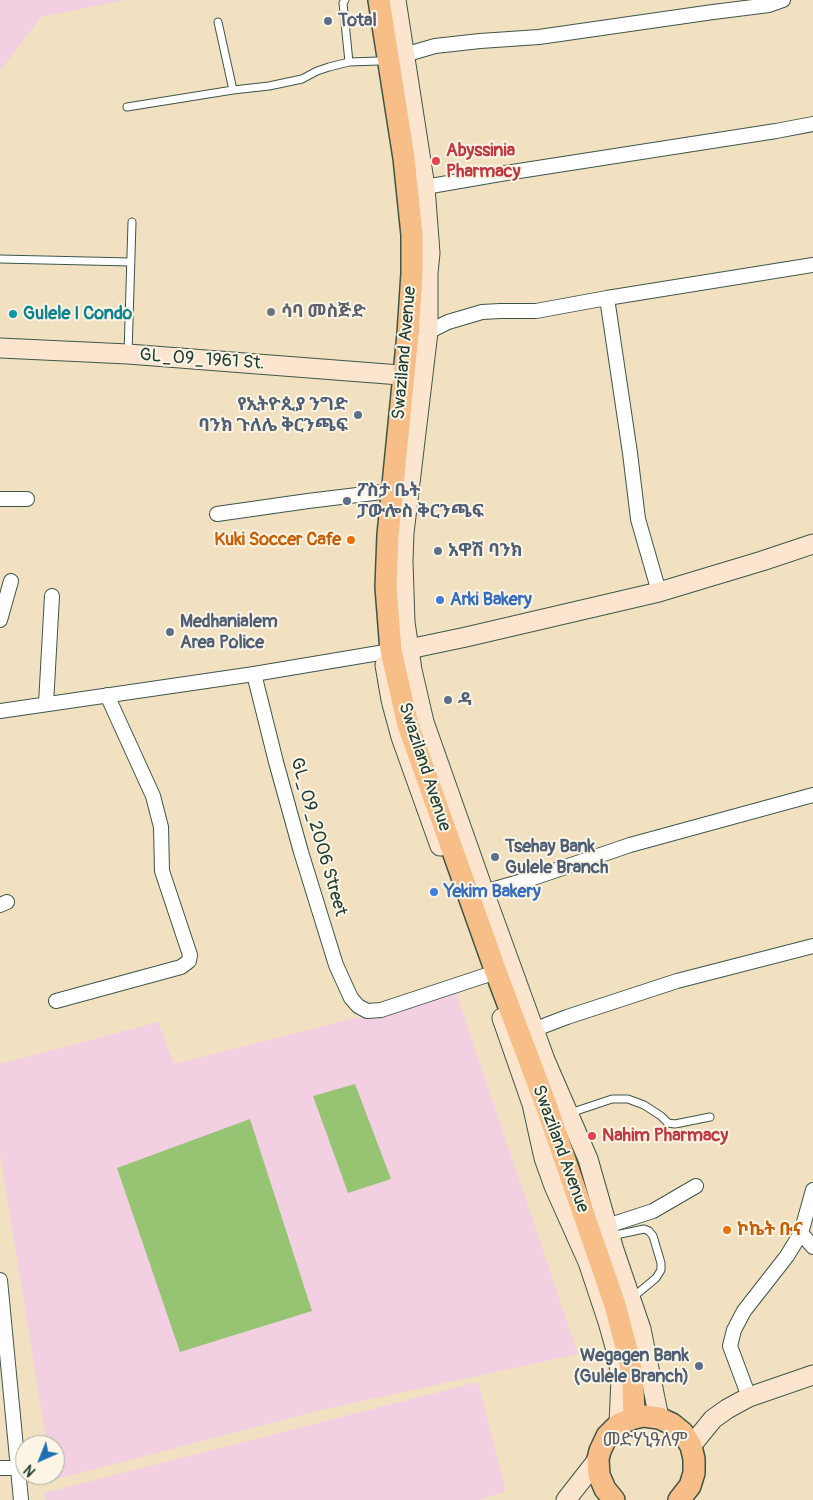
<!DOCTYPE html>
<html>
<head>
<meta charset="utf-8">
<style>
  body { margin:0 }
  #map { position:relative; width:813px; height:1500px; overflow:hidden; background:#f1e1c1; font-family:Pangolin,sans-serif }
  canvas { display:block }
  .north { position:absolute; left:15px; top:1435px; width:50px; height:50px; box-sizing:border-box; background:#fcf5e5; border:1px solid #a4ab9e; border-radius:50%; rotate:224deg; font-size:14px; font-weight:700; line-height:20px; text-align:center; color:#1f3d34 }
  .north::after { content:''; display:block; margin:auto; width:18px; height:22px; background:#1f6fb2; clip-path:polygon(50% 0,100% 100%,50% 72%,0 100%) }
</style>
</head>
<body>
<div id="map">
<canvas width="813" height="1500"></canvas>
<div class="north">N</div>
</div>
<script>
const context = document.querySelector('canvas').getContext('2d');
context.lineJoin = 'round';
function fill(path, color) {
  context.fillStyle = color;
  context.fill(path, 'evenodd');
}
function shape(rows) {
  const path = new Path2D();
  for (const r of rows) {
    path.moveTo(r[0], r[1]);
    for (let i = 2; i < r.length; i += 2) path.lineTo(r[i], r[i + 1]);
  }
  return path;
}
function trace(path, color, width, dash) {
  context.strokeStyle = color;
  context.lineWidth = width;
  context.lineCap = dash ? 'butt' : 'round';
  context.setLineDash(dash || []);
  context.stroke(path);
}
function write(font, color, halo, rows, align = 'center') {
  context.font = font + ' Pangolin,"Noto Sans Ethiopic",sans-serif';
  context.lineWidth = 4;
  context.setLineDash([]);
  context.textBaseline = 'middle';
  context.strokeStyle = halo;
  context.fillStyle = color;
  for (const [text, x, y, turn = 0] of rows) {
    context.save();
    context.translate(x, y);
    context.rotate((+turn || 0) * Math.PI / 180);
    context.textAlign = isNaN(turn) ? turn : align;
    if (halo) context.strokeText(text, 0, 0);
    context.fillText(text, 0, 0);
    context.restore();
  }
}
fill(shape([
  [0,0,126,0,41,17,0,71],
  [456,992,578,1354,321,1410,53,1480,52,1475,55,1475,55,1445,47,1445,0,1154,0,1064,158,1022,174,1064],
  [478,1382,506,1491,479,1500,45,1500,44,1493]
]), '#f2d0e2');
fill(shape([
  [355,1084,391,1179,348,1193,313,1096],
  [250,1119,312,1311,180,1352,117,1168]
]), '#97c472');
const lane = shape([
  [345,0,343,3,349,62],
  [218,22,233,90],
  [127,107,233,90,269,86,302,79,317,71,329,67,349,62,379,61],
  [0,259,131,262],
  [128,354,132,222],
  [570,1113,612,1099,628,1099,644,1105,661,1116,668,1123,675,1124,710,1117],
  [611,1236,644,1229,649,1231,653,1236,661,1263,661,1270,656,1278,632,1298]
]);
const street = shape([
  [404,55,435,46,480,41,539,37,713,12,769,5,783,0],
  [425,187,506,173,776,131,813,124],
  [607,298,630,453,638,519,659,592],
  [428,332,448,322,482,312,500,311,536,311,607,298,813,265],
  [0,499,27,499],
  [217,514,308,501,382,492],
  [0,620,11,581],
  [254,674,276,762,301,852,336,965,351,998,358,1006,367,1011,381,1010,487,975],
  [46,704,52,596],
  [0,711,254,674,391,651],
  [484,892,533,878,630,845,813,795],
  [0,905,7,902],
  [56,1001,181,967,189,961,190,955,162,871,161,827,153,796,107,695],
  [533,1030,567,1017,677,981,813,946],
  [813,1190,801,1233,813,1247],
  [607,1226,653,1211,696,1186],
  [0,1280,21,1500],
  [749,1397,730,1346,734,1330,744,1311,787,1256,801,1233],
  [0,1468,18,1468]
]);
const secondary = shape([
  [396,0,425,187,430,253,428,273,428,332,404,533,403,561,405,622,412,670,424,722,484,892,545,1060,588,1159,614,1250,641,1329,659,1418],
  [0,348,128,354,413,376],
  [397,650,409,649,466,637,659,592,762,561,813,544],
  [385,665,391,700,401,737,440,846],
  [502,1018,532,1104,544,1158,554,1186,588,1262,608,1322,617,1354,621,1378,619,1424],
  [691,1446,713,1419,727,1409,749,1397,813,1375],
  [566,1500,598,1459]
]);
const primary = shape([
  [379,0,404,158,412,235,412,273,408,334,388,535,386,587,391,651,408,725,496,972,546,1105,615,1305,630,1362,633,1387,634,1418],
  [614,1500,605,1489,599,1475,598,1459,600,1451,607,1436,619,1424,634,1418,644,1416,659,1418,672,1424,683,1433,691,1446,694,1459,694,1473,690,1486,679,1500]
]);
trace(lane, '#3e5649', 9);
trace(street, '#3e5649', 16);
trace(secondary, '#3e5649', 21);
trace(primary, '#3e5649', 24);
trace(lane, '#fff', 7);
trace(street, '#fff', 14);
trace(secondary, '#fce5cf', 19);
trace(primary, '#f7be88', 21);
for (const [x, y, r, color] of [
  [328,21,5,"#5c6f8a"],
  [436,161,5,"#e0444e"],
  [271,312,5,"#6b7280"],
  [13,314,5,"#0f9aa8"],
  [358,415,5,"#5c6f8a"],
  [347,501,5,"#5c6f8a"],
  [351,540,5,"#e8710a"],
  [438,551,5,"#5c6f8a"],
  [440,600,5,"#3f7fe0"],
  [170,632,5,"#5c6f8a"],
  [448,700,5,"#5c6f8a"],
  [495,857,5,"#5c6f8a"],
  [434,892,5,"#3f7fe0"],
  [592,1136,5,"#e0444e"],
  [727,1230,5,"#e8710a"],
  [699,1366,5,"#5c6f8a"]
]) {
  const dot = new Path2D();
  dot.arc(x, y, r, 0, 2 * Math.PI);
  context.fillStyle = color;
  context.fill(dot);
  trace(dot, '#fcf5e5', 2);
}
write('bold 18px', '#4e5e75', '#fcf5e5', [
  ["Total",338,21],
  ["የኢትዮጲያ ንግድ",348,405,"right"],
  ["ባንክ ጉለሌ ቅርንጫፍ",348,426,"right"],
  ["ፖስታ ቤት",357,491],
  ["ፓውሎስ ቅርንጫፍ",357,512],
  ["አዋሽ ባንክ",448,551],
  ["Medhanialem",180,622],
  ["Area Police",180,643],
  ["ዳ",458,700],
  ["Tsehay Bank",505,847],
  ["Gulele Branch",505,868],
  ["Wegagen Bank",689,1356,"right"],
  ["(Gulele Branch)",689,1377,"right"]
], 'left');
write('bold 18px', '#be3a42', '#fcf5e5', [
  ["Abyssinia",446,151],
  ["Pharmacy",446,172],
  ["Nahim Pharmacy",602,1136]
], 'left');
write('bold 18px', '#5b616d', '#fcf5e5', [
  ["ሳባ መስጅድ",281,312]
], 'left');
write('bold 18px', '#0d838f', '#fcf5e5', [
  ["Gulele I Condo",23,314]
], 'left');
write('18px', '#1f3d34', '#fcf5e5', [
  ["Swaziland Avenue",405,353,-85],
  ["GL_09_1961 St.",202,360,4],
  ["Swaziland Avenue",424,767,72],
  ["GL_09_2006 Street",318,837,74],
  ["Swaziland Avenue",560,1149,70]
]);
write('bold 18px', '#c56008', '#fcf5e5', [
  ["Kuki Soccer Cafe",341,540],
  ["ኮኬት ቡና",737,1230,"left"]
], 'right');
write('bold 18px', '#366cbe', '#fcf5e5', [
  ["Arki Bakery",450,600],
  ["Yekim Bakery",444,892]
], 'left');
write('19px', '#5a5e64', '#fcf5e5', [
  ["መድሃኒዓለም",645,1441]
]);
</script>
</body>
</html>
